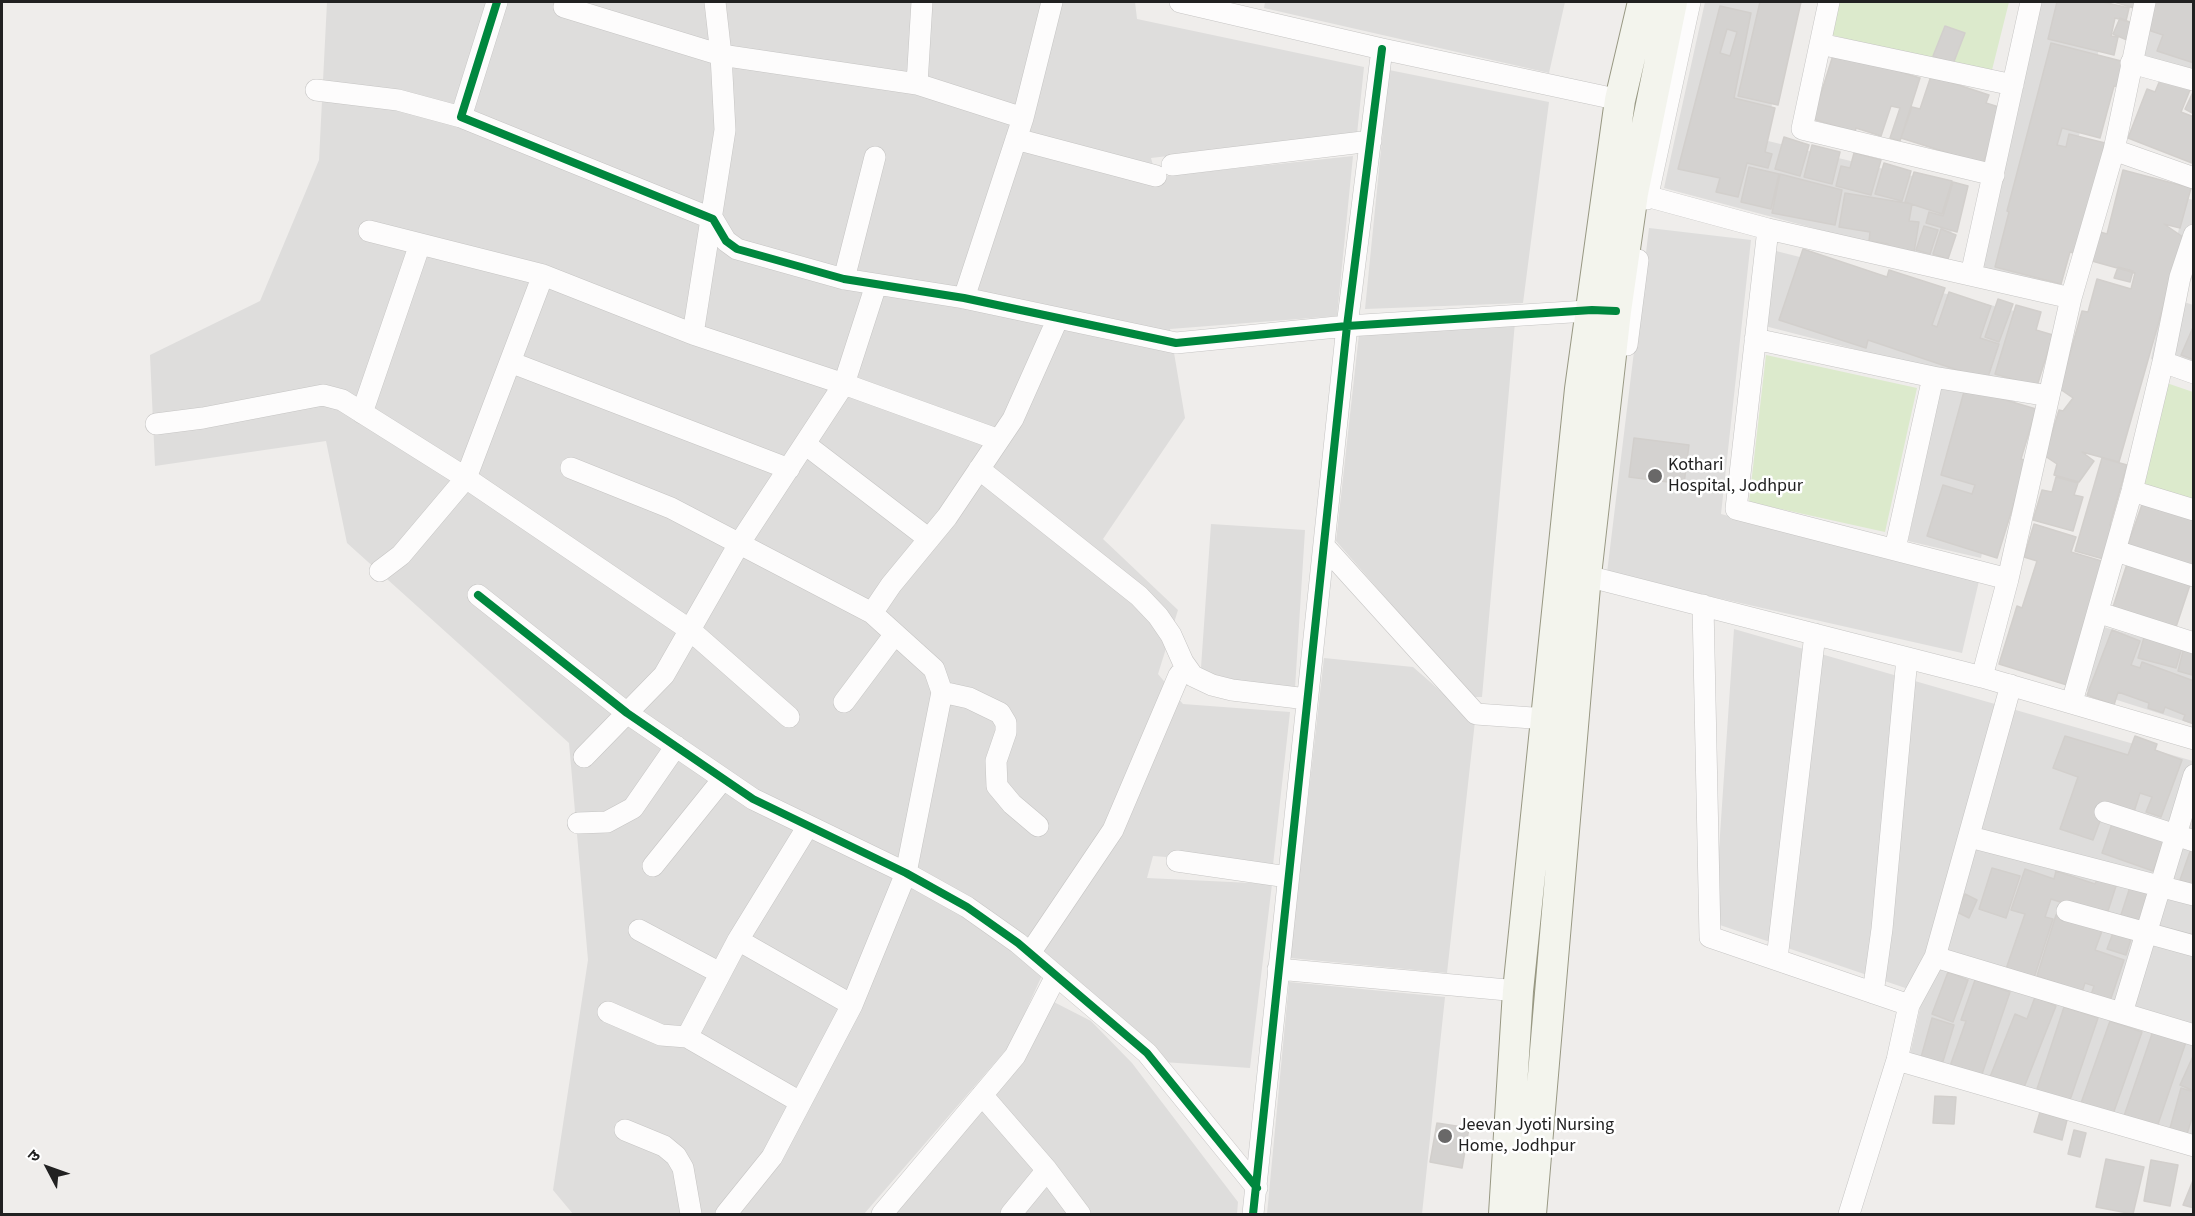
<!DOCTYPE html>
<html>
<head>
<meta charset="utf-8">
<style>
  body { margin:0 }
  #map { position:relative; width:2195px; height:1216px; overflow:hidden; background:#efedeb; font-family:"Source Sans 3","Noto Sans Devanagari",sans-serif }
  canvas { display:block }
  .frame { position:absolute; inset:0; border:3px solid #212121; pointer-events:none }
  .north { position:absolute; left:18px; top:1138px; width:60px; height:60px; -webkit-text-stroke:4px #fff; paint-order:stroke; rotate:311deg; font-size:16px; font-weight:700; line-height:24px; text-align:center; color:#212121 }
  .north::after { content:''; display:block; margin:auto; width:21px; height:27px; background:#212121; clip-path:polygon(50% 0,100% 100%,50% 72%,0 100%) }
</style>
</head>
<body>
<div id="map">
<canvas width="2195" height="1216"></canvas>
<div class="frame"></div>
<div class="north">उ</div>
</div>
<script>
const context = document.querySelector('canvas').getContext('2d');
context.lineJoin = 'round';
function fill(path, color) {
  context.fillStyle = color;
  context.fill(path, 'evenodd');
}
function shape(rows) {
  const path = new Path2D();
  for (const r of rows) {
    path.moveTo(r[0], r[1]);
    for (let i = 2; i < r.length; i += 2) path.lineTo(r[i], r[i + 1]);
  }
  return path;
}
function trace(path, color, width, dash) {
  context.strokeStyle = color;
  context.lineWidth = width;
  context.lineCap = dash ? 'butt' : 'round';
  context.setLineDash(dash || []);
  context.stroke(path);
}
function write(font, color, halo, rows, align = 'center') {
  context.font = font + ' "Source Sans 3",sans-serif';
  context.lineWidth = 5;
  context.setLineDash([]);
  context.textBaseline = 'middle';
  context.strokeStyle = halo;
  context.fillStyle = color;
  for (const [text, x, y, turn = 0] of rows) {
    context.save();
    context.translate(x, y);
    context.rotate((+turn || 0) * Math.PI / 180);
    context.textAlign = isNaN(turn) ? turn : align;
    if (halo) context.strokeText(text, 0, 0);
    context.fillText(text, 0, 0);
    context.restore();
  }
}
fill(shape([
  [327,2,1135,2,1137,19,1364,67,1357,134,1151,158,1156,177,1353,156,1337,316,1170,329,1185,418,1103,539,1178,610,1158,674,1183,704,1290,712,1273,865,1153,856,1147,878,1272,884,1250,1068,1163,1062,1043,973,1011,1044,864,1214,573,1214,553,1190,588,960,569,743,347,543,326,441,155,466,150,355,260,301,319,160],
  [1265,2,1565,2,1549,73,1264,8],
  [1705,2,1795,2,1764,140,1962,188,1944,263,1664,188],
  [2027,2,2110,2,2044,287,1966,267],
  [2136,2,2193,2,2193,72,2125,49],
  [1389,70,1549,102,1523,303,1365,309],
  [2186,198,2193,200,2193,280,2169,272],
  [1649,228,1751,240,1721,514,1979,581,1962,653,1607,573],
  [1776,251,2034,316,1981,558,1908,541,1944,372,1761,325],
  [2164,295,2193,305,2193,374,2151,359],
  [1515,322,1482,697,1472,697,1336,541,1359,334],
  [1211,524,1305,530,1295,688,1200,682],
  [2093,624,2193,652,2193,724,2079,688],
  [1734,629,2193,761,2193,1142,1910,1054,1923,994,1714,923],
  [1324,658,1413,667,1475,721,1447,973,1290,958],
  [1289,982,1445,997,1422,1214,1267,1214],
  [1046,998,1091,1021,1132,1063,1238,1202,1237,1214,1089,1214,995,1093],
  [982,1104,1037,1170,1001,1214,892,1214],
  [1047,1181,1071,1214,1020,1214]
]), '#dedddc');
fill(shape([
  [1820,2,2009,2,1990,78,1814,30],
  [1766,355,1917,388,1885,532,1749,502],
  [2155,379,2193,392,2193,505,2125,486]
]), '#dceacc');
const building = shape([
  [1760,2,1801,2,1778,105,1738,96,1760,2],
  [2057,2,2103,2,2129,8,2126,21,2115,18,2111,36,2118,37,2114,55,2048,39,2057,2],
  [2114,2,2136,2,2134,8,2114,2],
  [2155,2,2194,2,2194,63,2157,51,2163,35,2145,29,2155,2],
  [1720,6,1751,13,1734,98,1775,108,1765,152,1772,154,1768,168,1747,163,1738,197,1716,192,1720,178,1678,169,1720,6],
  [2120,18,2134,24,2127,40,2113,34,2120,18],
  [1945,26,1965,33,1953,64,1933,56,1945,26],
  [1727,29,1737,32,1730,56,1720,53,1727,29],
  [2051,43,2125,62,2119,87,2114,86,2100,138,2062,128,2057,145,2066,147,2069,134,2105,143,2078,254,2070,252,2061,284,1995,267,2009,212,2007,211,2051,43],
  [1834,52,1920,78,1900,141,1890,138,1900,108,1891,106,1881,136,1856,128,1855,132,1813,119,1834,52],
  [2163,73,2192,85,2181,112,2194,117,2192,163,2128,138,2147,89,2155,92,2163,73],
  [1931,76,1989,95,1986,103,2002,108,1983,164,1901,138,1912,107,1920,109,1931,76],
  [2194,90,2194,114,2185,109,2194,90],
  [1784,137,1809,145,1800,176,1775,169,1784,137],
  [1812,145,1840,152,1832,184,1804,177,1812,145],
  [1854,153,1881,160,1871,195,1836,186,1841,166,1850,168,1854,153],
  [1884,163,1911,171,1902,201,1875,194,1884,163],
  [1749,167,1779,174,1771,209,1741,202,1749,167],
  [2123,170,2191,188,2180,228,2164,224,2183,237,2119,462,2082,452,2094,461,2079,482,2054,475,2057,464,2045,456,2059,410,2063,411,2073,398,2060,389,2082,311,2088,312,2097,279,2131,289,2135,273,2092,261,2100,232,2107,234,2123,170],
  [1914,172,1952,181,1942,214,1905,202,1914,172],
  [1780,174,1842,190,1835,225,1772,213,1780,174],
  [1953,182,1968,186,1957,232,1926,223,1929,212,1943,216,1953,182],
  [1845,193,1912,204,1909,221,1919,222,1914,252,1888,248,1888,244,1869,241,1870,232,1839,227,1845,193],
  [1924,226,1938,230,1930,254,1916,250,1924,226],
  [1941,229,1956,235,1948,259,1933,254,1941,229],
  [1803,249,1887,277,1889,270,1945,288,1932,325,1937,327,1949,292,1991,306,1980,338,1999,344,1987,380,1868,340,1866,348,1779,320,1803,249],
  [2118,267,2133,271,2130,282,2114,278,2118,267],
  [1998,299,2013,304,1999,342,1985,337,1998,299],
  [2016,305,2041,312,2036,330,2053,335,2037,386,1995,374,2016,305],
  [2194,325,2194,360,2181,355,2194,325],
  [1965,388,2036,409,2021,459,2027,461,1997,558,1927,536,1943,485,1972,494,1975,485,1941,475,1965,388],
  [1634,438,1689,445,1684,484,1629,477,1634,438],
  [2102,458,2127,465,2110,525,2117,527,2107,560,2075,551,2102,458],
  [2056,477,2078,483,2074,495,2083,497,2073,531,2033,520,2042,490,2052,492,2056,477],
  [2144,499,2194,516,2194,566,2127,547,2144,499],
  [2034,524,2076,537,2071,552,2105,562,2067,685,1999,664,2017,606,2022,608,2037,561,2024,557,2034,524],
  [2127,564,2191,582,2176,627,2113,607,2127,564],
  [2112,630,2140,641,2131,665,2140,668,2142,662,2194,681,2194,724,2183,720,2185,715,2165,707,2163,713,2148,708,2149,703,2118,692,2114,705,2087,695,2112,630],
  [2145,634,2183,644,2176,668,2138,658,2145,634],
  [2184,647,2194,650,2192,675,2178,671,2184,647],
  [2065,736,2128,755,2135,736,2157,744,2155,750,2182,760,2161,817,2146,812,2152,797,2140,793,2133,815,2106,805,2093,840,2060,829,2078,777,2053,768,2065,736],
  [2114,818,2166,836,2153,871,2102,853,2114,818],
  [2192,846,2194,847,2194,885,2180,880,2192,846],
  [1992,868,2020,876,2006,918,1979,909,1992,868],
  [2025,869,2054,879,2056,871,2095,884,2098,877,2117,883,2106,917,2051,899,2045,917,2053,919,2034,978,2006,969,2025,914,2011,910,2025,869],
  [2131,884,2153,890,2141,925,2120,918,2131,884],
  [1965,894,1977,900,1969,918,1957,912,1965,894],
  [2056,915,2102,931,2095,950,2124,960,2108,1007,2089,1001,2094,986,2085,983,2080,998,2063,985,2037,976,2056,915],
  [2113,933,2131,939,2126,955,2107,949,2113,933],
  [1948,972,1968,980,1953,1022,1932,1014,1948,972],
  [1975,980,2010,992,1980,1080,1949,1069,1966,1021,1961,1020,1975,980],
  [2035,997,2056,1006,2023,1090,1990,1077,2015,1014,2027,1019,2035,997],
  [2064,1007,2098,1018,2069,1103,2036,1092,2064,1007],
  [1932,1018,1954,1025,1941,1068,1920,1061,1932,1018],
  [2110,1021,2142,1032,2112,1117,2080,1106,2110,1021],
  [2153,1031,2186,1042,2156,1130,2123,1119,2153,1031],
  [2194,1054,2194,1091,2180,1085,2194,1054],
  [2181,1088,2194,1092,2194,1112,2186,1137,2169,1132,2181,1088],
  [1935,1096,1956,1097,1954,1124,1933,1123,1935,1096],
  [2040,1112,2067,1120,2062,1140,2034,1132,2040,1112],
  [1437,1123,1469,1128,1462,1168,1430,1162,1437,1123],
  [2074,1130,2086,1133,2080,1157,2068,1154,2074,1130],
  [2106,1159,2144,1167,2133,1214,2096,1207,2106,1159],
  [2151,1160,2178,1165,2170,1206,2144,1201,2151,1160],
  [2194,1178,2194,1208,2183,1205,2194,1178]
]);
fill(building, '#d4d2d0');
trace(building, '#d2cfcc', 1.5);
const minor = shape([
  [497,2,461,117,713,219,726,241,737,249,844,279,964,298,1176,343,1347,326,1603,310],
  [715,2,721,55,725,130,693,334,543,275,466,478,690,630,789,717],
  [1180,2,1382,49,1620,100],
  [1829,2,1802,129,1994,175],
  [564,7,721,55,917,84,922,2],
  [1820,44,2013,85],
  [2131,63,2194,80],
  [917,84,1023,118,964,298],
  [316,90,398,100,461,117],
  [1023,118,1052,2],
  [1016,139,1156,176],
  [2114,150,2194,178],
  [1172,165,1371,141],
  [1635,193,1768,229,2071,298],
  [1647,199,1690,2],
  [1768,229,1736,509,2008,579],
  [369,231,543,275],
  [1971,275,2031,2],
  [844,279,875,157],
  [693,334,844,384,999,440],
  [1755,339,1933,377,2049,396],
  [1627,345,1638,260],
  [510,362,789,469],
  [2163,362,2194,373],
  [362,413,420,244],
  [156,424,203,418,323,395,342,400,466,478,401,555,380,571],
  [805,444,929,539],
  [571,468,671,508,872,613,891,585,947,517,1013,419,1058,318],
  [979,469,1139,596,1158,616,1171,635,1183,662,1193,676,1212,685,1232,690,1307,699],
  [2132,491,2194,510],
  [1324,546,1476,714,1547,719],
  [1895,549,1933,377],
  [2116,551,2194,576],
  [1575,573,1982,677,2194,739],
  [478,595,627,713,753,799,906,873,967,907,1018,943,1147,1053,1257,1188],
  [1703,605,1710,937,1909,1005,1897,1060,1849,1214],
  [2100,613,2194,643],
  [1982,677,2008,579,2071,298,2114,150,2145,2],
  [942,692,969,698,1000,713,1006,723,1006,732,996,761,997,786,1012,804,1038,826],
  [844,702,895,634],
  [2072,702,2132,491,2163,362,2180,277,2194,235],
  [584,757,664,675,739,544,844,384,876,285],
  [2105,812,2194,841],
  [578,823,607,822,633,808,676,746],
  [1970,837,2194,895],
  [1177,861,1288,877],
  [653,866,723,779],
  [2067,911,2194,946],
  [639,930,720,973],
  [738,940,852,1005],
  [1030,953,1113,830,1179,675],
  [1935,957,2194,1035],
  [1777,959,1815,634],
  [1278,969,1518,991],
  [1873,993,1882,929,1907,658],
  [1909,1005,1935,957,2011,685],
  [608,1012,661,1035,687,1037],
  [2122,1013,2194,775],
  [1897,1060,2194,1146],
  [982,1095,1047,1170,1080,1214],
  [800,1102,687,1037,738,940,808,826],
  [625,1130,664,1146,676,1156,683,1168,691,1214],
  [726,1214,772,1157,852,1005,906,873,942,692,934,669,872,613],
  [882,1214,1015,1056,1056,976],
  [1011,1214,1047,1170],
  [1253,1214,1347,326,1382,49]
]);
const secondary = shape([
  [1504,1214,1518,991,1580,389,1620,100,1643,2],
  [1531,1214,1586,575,1616,311,1633,193,1672,2]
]);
trace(minor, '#c6c5c4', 22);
trace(secondary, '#989883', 32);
trace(minor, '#fdfcfc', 21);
trace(secondary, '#f3f4ed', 30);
trace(shape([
  [497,2,461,117,713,219,726,241,737,249,844,279,964,298,1176,343,1347,326,1592,310,1616,311],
  [478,595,627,713,753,799,906,873,967,907,1018,943,1147,1053,1257,1188],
  [1253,1214,1347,326,1382,49]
]), '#00873e', 8);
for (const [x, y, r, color] of [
  [1655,476,8,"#696868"],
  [1445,1136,8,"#696868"]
]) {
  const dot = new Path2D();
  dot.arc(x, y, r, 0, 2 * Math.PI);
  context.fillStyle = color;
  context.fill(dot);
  trace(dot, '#fff', 2);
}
write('18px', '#212121', '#fff', [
  ["Kothari",1668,466],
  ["Hospital, Jodhpur",1668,487],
  ["Jeevan Jyoti Nursing",1458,1126],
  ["Home, Jodhpur",1458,1147]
], 'left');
</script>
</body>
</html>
